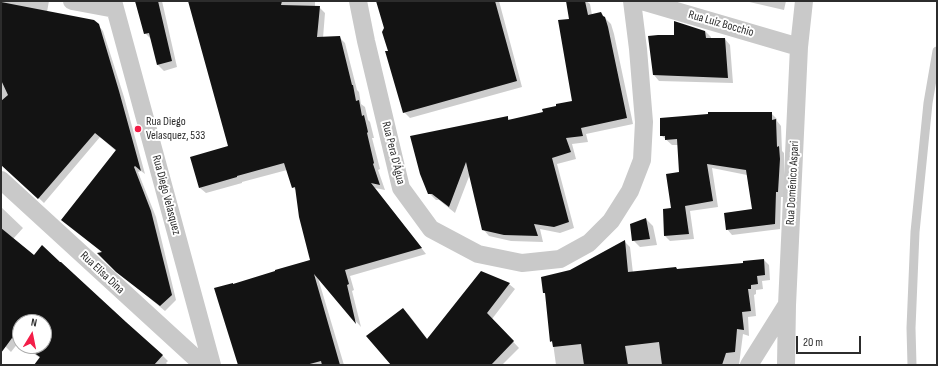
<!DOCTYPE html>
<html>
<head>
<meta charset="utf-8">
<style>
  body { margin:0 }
  #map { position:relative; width:938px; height:366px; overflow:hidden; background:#fff; font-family:"Sofia Sans Condensed",sans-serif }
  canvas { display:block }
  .frame { position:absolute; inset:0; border:2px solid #2c2c2c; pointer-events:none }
  .north { position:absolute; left:12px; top:314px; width:40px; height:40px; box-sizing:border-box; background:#fff; border:1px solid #ababab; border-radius:50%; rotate:10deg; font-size:11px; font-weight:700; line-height:16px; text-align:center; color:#2c2c2c }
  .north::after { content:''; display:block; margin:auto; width:14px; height:18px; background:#f31e48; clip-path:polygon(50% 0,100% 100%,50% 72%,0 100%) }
  .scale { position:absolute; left:796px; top:336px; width:65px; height:18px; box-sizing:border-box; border:2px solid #2c2c2c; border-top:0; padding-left:5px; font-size:12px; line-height:14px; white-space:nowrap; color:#2c2c2c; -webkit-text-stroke:3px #fff; paint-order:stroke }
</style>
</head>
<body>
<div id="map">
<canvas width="938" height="366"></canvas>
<div class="frame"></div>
<div class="north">N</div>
<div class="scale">20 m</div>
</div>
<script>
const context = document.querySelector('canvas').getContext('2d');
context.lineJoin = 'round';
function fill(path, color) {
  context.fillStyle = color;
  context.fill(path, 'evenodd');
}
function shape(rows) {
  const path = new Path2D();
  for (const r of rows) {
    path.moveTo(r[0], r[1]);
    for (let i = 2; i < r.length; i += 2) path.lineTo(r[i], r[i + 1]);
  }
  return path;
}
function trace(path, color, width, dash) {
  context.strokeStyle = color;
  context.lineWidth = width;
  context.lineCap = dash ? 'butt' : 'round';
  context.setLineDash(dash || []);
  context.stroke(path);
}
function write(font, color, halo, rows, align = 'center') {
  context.font = font + ' "Sofia Sans Condensed",sans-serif';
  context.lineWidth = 4;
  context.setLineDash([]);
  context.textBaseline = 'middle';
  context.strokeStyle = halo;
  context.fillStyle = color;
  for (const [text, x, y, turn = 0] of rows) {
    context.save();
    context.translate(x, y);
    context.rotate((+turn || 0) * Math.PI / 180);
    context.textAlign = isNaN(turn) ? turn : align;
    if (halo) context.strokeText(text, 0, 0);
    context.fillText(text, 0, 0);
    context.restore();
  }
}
fill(shape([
  [1,1,49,1,47,12,98,25,103,31,124,97,145,174,141,171,138,172,156,217,176,300,165,311,123,276,103,253,63,220,116,151,100,137,44,203,1,162],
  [135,1,162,1,177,67,164,71,158,65,151,39,145,33],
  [189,1,315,1,315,7,319,7,325,13,323,38,339,37,345,43,357,90,359,92,361,104,365,107,368,120,370,122,374,138,372,138,380,169,378,170,385,190,375,188,426,254,350,276,354,290,352,291,361,327,318,278,344,365,239,365,233,285,311,260,296,190,293,187,287,170,242,182,242,183,206,193,200,188,229,147],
  [377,1,499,1,522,87,410,118,404,112,389,51,385,29],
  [567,1,586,1,590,4,592,15,600,13,611,24,614,34,633,124,586,134,588,142,572,144,576,159,557,164,574,228,560,233,540,229,543,242,511,241,489,236,483,229,470,174,455,213,439,200,436,200,429,193,507,117,510,120,544,113,573,102,570,20],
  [745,1,786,1,784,10],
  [705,31,711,37,711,39,725,39,730,45,733,83,659,81,654,75,675,36],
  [771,113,777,119,777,121,781,126,782,151,784,153,784,197,781,197,780,229,732,235,727,229,753,210,747,175,712,168,718,207,690,211,694,239,670,241,665,236,672,209,680,173,679,145,672,145,661,135],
  [1,207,23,228,13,239,162,355,168,361,166,363,168,365,35,365,40,358,23,346,44,346,44,322,20,322,20,344,18,343,11,352,1,342],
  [646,219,653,226,657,245,640,247,633,240],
  [625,242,630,247,633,273,744,264,764,260,769,265,770,280,762,281,763,289,756,290,756,294,754,295,756,316,748,317,749,336,743,334,739,365,556,365,553,343,551,341,547,295,544,293,570,271],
  [509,284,515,289,492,319,519,348,502,365,392,365,403,309,409,315,428,340]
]), '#0003');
fill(shape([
  [135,1,158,1,172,61,157,65,149,33,144,34],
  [188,1,282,1,281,5,320,6,317,37,340,36,352,85,353,85,356,101,359,100,362,116,364,115,368,132,367,133,374,163,373,164,380,185,371,183,422,248,345,270,349,284,347,285,356,324,314,274,340,365,322,365,321,361,306,365,238,365,218,301,214,288,233,283,233,284,275,271,275,270,310,260,299,217,295,187,292,188,284,163,237,176,237,177,199,188,190,157,228,146],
  [376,1,495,1,517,81,403,113,385,51,388,51,382,32,384,28],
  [566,1,585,1,588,15,601,12,603,16,605,17,608,27,627,118,581,128,583,136,566,138,571,152,552,158,569,222,554,227,534,224,538,236,504,235,482,230,466,162,449,207,432,194,428,194,420,174,410,136,508,116,508,120,543,112,542,109,556,106,556,104,572,101,558,20,569,19],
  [1,2,94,20,99,24,119,91,141,171,135,166,134,167,151,211,172,295,160,306,116,272,97,253,102,252,61,220,116,150,95,133,38,199,1,165,1,101,8,95,1,80],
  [674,21,705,31,706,38,725,38,728,78,653,75,648,36,658,35,674,35],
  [708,112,772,112,772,120,776,119,777,147,779,146,780,159,778,192,776,192,775,224,726,230,724,213,752,209,746,170,707,164,713,201,685,206,689,234,664,236,663,209,671,208,666,174,679,172,677,139,665,140,665,136,660,136,660,118,708,114],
  [646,218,650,239,632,241,630,224],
  [1,228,34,255,42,245,60,262,61,262,126,322,163,355,154,365,34,365,40,357,24,346,44,346,44,322,20,322,20,343,12,338,1,353],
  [625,240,628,272,676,267,677,269,743,263,743,261,764,259,765,275,757,276,758,284,751,285,751,289,748,289,751,311,742,312,744,330,737,329,735,352,726,353,722,365,662,365,659,342,625,346,628,365,584,365,581,344,553,347,552,341,550,342,545,293,543,293,541,277,570,270],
  [481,271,510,283,487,313,514,341,491,365,391,365,366,336,403,308,427,339]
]), '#131313');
trace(shape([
  [912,365,911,328,915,232,928,103,937,51]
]), '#c9c9c9', 9);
trace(shape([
  [72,1,115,9],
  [113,1,212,365],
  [358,1,366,41,401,188,431,229,478,254,522,263,560,259,589,243,611,221,630,191,642,160,644,122,638,49,632,1],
  [642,1,799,47],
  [1,180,203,365],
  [749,365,786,306],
  [786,365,787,305,799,47,804,1]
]), '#c9c9c9', 18);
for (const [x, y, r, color] of [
  [138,129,4,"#f31e48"]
]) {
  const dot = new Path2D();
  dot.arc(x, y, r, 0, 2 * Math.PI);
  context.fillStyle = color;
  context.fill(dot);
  trace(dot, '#fff', 1.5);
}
write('12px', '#2c2c2c', '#fff', [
  ["Rua Luiz Bocchio",721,24,16],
  ["Rua Pera D'Água",393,153,76],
  ["Rua Domênico Aspari",793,183,-87],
  ["Rua Diego Velasquez",166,195,75],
  ["Rua Elisa Dina",102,273,43]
]);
write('12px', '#2c2c2c', '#fff', [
  ["Rua Diego",146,122],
  ["Velasquez, 533",146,136]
], 'left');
</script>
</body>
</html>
